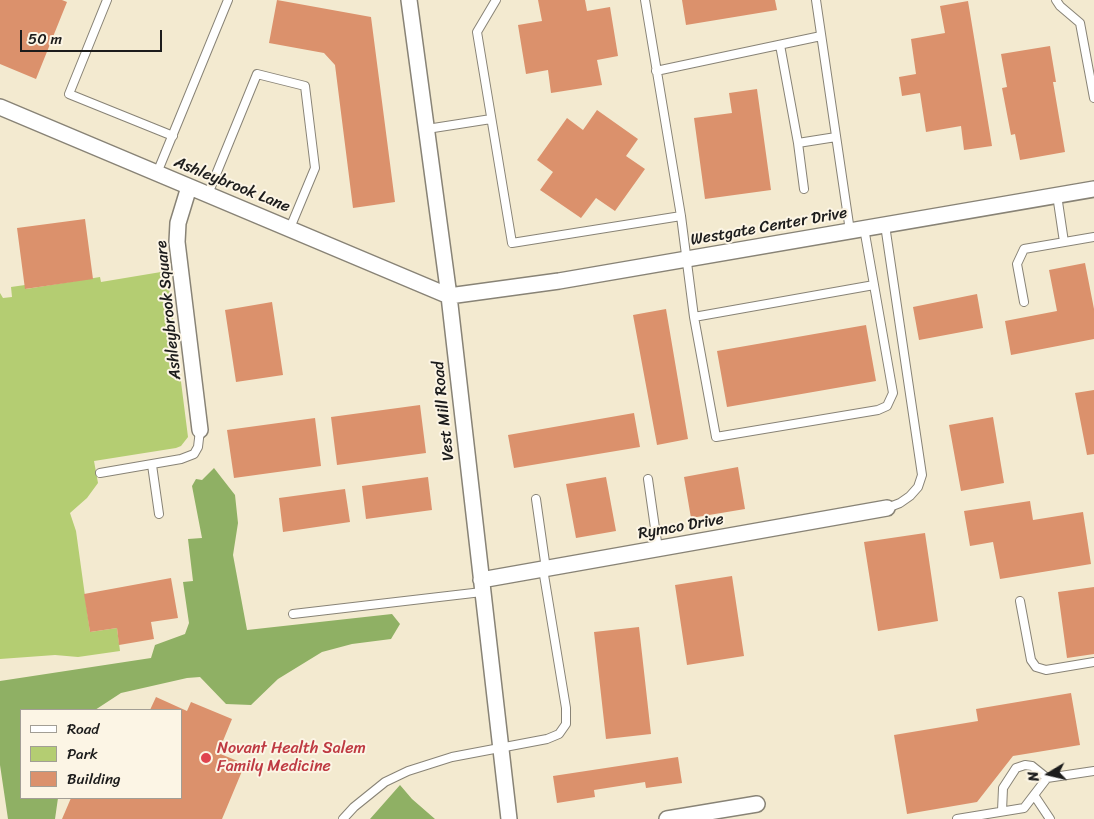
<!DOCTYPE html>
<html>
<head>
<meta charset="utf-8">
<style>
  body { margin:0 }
  #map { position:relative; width:1094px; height:819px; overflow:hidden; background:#f3ead0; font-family:Sriracha,sans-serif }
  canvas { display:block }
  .legend { position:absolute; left:20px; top:709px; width:162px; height:90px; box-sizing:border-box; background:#fcf5e5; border:1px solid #a29e95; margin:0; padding:6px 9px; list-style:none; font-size:15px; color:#1c1c1c }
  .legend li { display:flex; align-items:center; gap:10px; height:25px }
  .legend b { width:25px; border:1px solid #a29e95 }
  .north { position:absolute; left:1024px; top:749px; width:50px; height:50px; -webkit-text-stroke:4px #fcf5e5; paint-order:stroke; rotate:261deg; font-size:14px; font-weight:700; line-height:20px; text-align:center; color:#1c1c1c }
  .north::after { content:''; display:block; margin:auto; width:18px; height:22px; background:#1c1c1c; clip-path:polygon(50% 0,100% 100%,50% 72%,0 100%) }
  .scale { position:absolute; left:20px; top:30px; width:142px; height:22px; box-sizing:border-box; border:2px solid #1c1c1c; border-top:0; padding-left:6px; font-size:15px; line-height:18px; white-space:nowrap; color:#1c1c1c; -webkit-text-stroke:4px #fcf5e5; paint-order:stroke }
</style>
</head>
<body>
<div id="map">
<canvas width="1094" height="819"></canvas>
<ul class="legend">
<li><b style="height:6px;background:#fff"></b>Road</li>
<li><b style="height:14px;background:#b4cd72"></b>Park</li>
<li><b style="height:14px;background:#db916c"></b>Building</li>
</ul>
<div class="north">N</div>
<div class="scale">50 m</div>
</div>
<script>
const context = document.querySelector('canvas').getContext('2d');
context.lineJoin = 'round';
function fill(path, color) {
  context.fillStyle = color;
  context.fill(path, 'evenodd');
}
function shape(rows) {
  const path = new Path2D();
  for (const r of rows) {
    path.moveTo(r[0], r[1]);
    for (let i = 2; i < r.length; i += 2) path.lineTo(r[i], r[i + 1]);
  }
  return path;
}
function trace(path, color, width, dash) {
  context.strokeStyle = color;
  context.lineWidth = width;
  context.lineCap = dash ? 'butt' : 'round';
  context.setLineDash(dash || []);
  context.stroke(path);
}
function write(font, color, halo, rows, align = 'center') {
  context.font = font + ' Sriracha,sans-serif';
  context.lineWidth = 4;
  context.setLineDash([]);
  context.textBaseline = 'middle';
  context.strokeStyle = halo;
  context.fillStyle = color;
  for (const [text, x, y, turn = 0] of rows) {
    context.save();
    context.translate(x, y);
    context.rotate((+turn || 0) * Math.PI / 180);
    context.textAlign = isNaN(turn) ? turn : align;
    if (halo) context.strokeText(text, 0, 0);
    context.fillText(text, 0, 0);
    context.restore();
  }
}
fill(shape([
  [167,271,188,437,181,446,176,448,94,461,98,483,87,498,70,513,76,531,90,632,117,628,120,651,78,657,55,655,0,659,0,293,3,298,12,297,11,287,25,285,26,289,100,277,101,282]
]), '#b4cd72');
fill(shape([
  [214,468,235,495,238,523,233,555,247,630,392,614,400,624,391,639,352,644,322,652,278,679,251,705,226,704,200,677,187,678,121,693,95,710,21,710,21,798,58,798,55,819,8,819,0,765,0,681,151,658,155,645,185,634,189,623,183,582,193,581,188,539,202,538,192,486,196,479,202,480],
  [400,785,412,799,435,819,370,819]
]), '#8fb064');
fill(shape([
  [0,0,62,0,67,2,36,79,0,64],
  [277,0,371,17,395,202,353,208,335,65,324,53,269,43],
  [538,0,585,0,587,11,610,7,618,56,597,60,602,85,551,93,548,70,526,74,518,25,542,21],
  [682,0,775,0,777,10,686,25],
  [968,1,992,146,964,150,961,126,926,132,920,93,902,96,899,77,916,74,911,39,945,33,940,6],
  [1050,46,1056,82,1053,82,1065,152,1020,160,1015,134,1011,135,1002,88,1007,87,1001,54],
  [757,89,771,190,705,199,694,118,732,113,729,93],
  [597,110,638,139,626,156,645,169,615,211,596,198,581,218,540,190,553,172,537,160,567,118,583,130],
  [85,219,93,279,25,289,17,228],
  [1085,263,1094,309,1094,339,1011,355,1005,321,1057,311,1049,270],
  [977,294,983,328,919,340,913,307],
  [272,302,283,375,236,382,225,310],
  [666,309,688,439,657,445,633,315],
  [866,325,876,381,727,407,717,351],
  [1094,390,1094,454,1087,455,1075,393],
  [420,405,426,453,337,465,331,417],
  [634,413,640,447,514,468,508,435],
  [993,417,1004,483,961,491,949,425],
  [315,418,321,466,234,478,227,430],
  [738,467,745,509,691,518,684,477],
  [428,477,432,510,366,519,362,486],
  [606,477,616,531,576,538,566,484],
  [345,489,350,522,283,532,279,498],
  [1030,501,1033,520,1083,512,1091,564,1000,579,993,542,970,546,964,511],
  [925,533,938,621,878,631,864,542],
  [732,576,744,656,687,665,675,585],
  [171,578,178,618,151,622,154,639,119,645,117,628,90,632,84,594],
  [1094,587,1094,654,1067,658,1058,592],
  [639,627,651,734,606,739,594,632],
  [1071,693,1080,745,1013,756,977,802,907,814,894,735,978,721,976,709],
  [156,697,187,711,191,702,232,719,218,753,245,764,222,819,62,819,71,798,181,798,181,710,150,710],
  [678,757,682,783,646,788,645,782,594,790,595,797,557,803,553,776]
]), '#db916c');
const lane = shape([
  [107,0,69,94,173,136],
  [496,0,477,32,512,243,681,216,694,317,716,437,878,410,887,406,893,393,864,228],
  [645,0,681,216],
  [816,0,850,231],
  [1056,0,1060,6,1080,23,1094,98],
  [780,45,798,143,836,137],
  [656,71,821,36],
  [427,129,491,119],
  [798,143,804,189],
  [157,173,228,0],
  [208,194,257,74,305,86,315,168,290,228],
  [1057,195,1064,242],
  [885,225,922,475,918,487,910,496,900,503,887,508],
  [1024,302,1017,264,1024,249,1094,237],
  [694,317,874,285],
  [152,465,159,514],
  [100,473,181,459,194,454,198,447,200,430],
  [648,479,658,549],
  [536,499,546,569],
  [1020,601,1031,660,1036,667,1046,670,1094,662],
  [293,614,482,592],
  [1034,795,1050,819],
  [1002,811,1003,788,1016,768,1025,765,1032,766,1047,778],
  [343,819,354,807,385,782,408,771,452,757,547,739,559,734,566,724,566,708,543,569],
  [957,819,1024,808,1047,778,1094,771]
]);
const street = shape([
  [409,0,449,296,509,819],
  [0,107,449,296],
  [189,187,178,223,177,242,200,430],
  [449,296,559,281,1094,189],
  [481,580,887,508],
  [667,819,757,804]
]);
trace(lane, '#888376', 10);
trace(street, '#888376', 18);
trace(lane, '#fff', 8);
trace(street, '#fff', 15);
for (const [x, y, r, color] of [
  [206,758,6,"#e0444e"]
]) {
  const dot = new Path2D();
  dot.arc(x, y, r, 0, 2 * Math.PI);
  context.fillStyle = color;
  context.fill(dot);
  trace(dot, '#fcf5e5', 2);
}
write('16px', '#1c1c1c', '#fcf5e5', [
  ["Ashleybrook Lane",232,185,22],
  ["Westgate Center Drive",769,227,-10],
  ["Ashleybrook Square",169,310,-96],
  ["Vest Mill Road",444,411,-96],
  ["Rymco Drive",681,527,-10]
]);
write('16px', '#be3a42', '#fcf5e5', [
  ["Novant Health Salem",217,749],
  ["Family Medicine",217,767]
], 'left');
</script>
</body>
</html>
